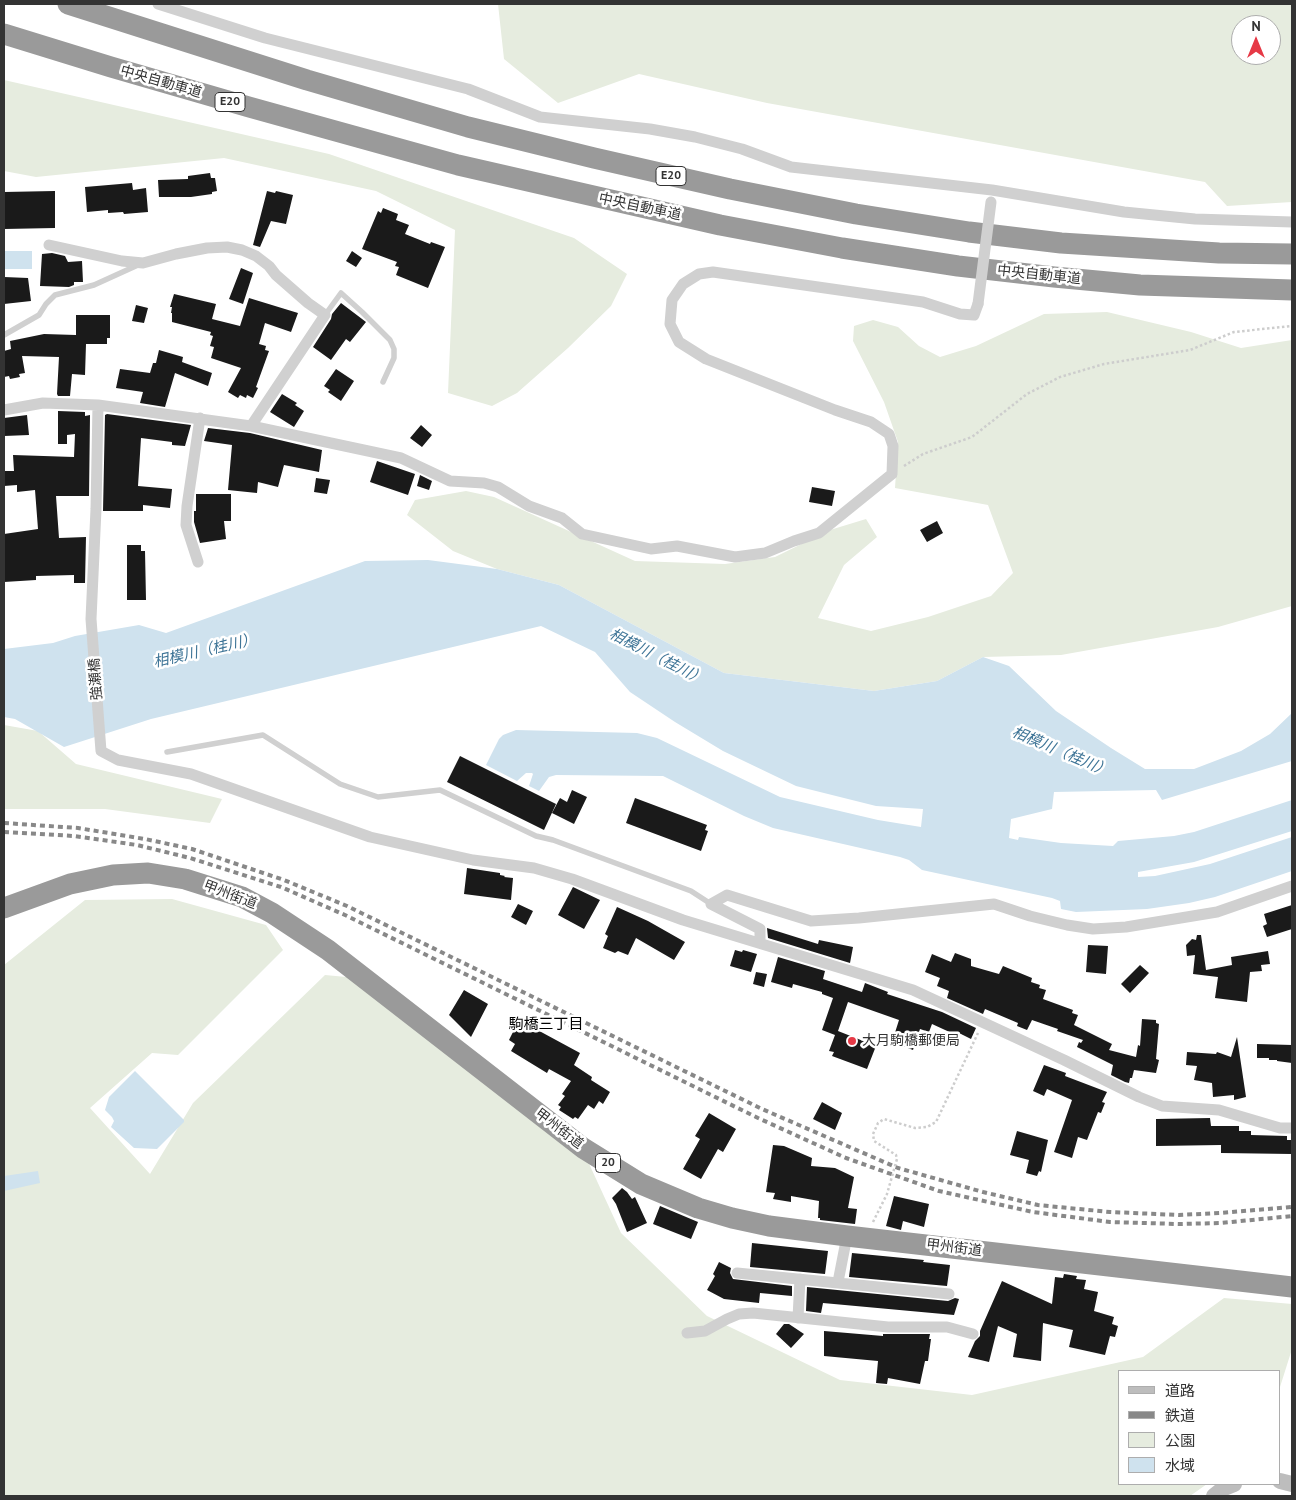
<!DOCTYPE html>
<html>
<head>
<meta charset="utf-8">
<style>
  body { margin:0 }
  #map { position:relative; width:1296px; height:1500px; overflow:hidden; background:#fff; font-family:"PT Sans","Noto Sans JP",sans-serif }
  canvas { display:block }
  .frame { position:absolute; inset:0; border:5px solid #333; pointer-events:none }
  .legend { position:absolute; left:1118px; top:1370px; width:162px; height:115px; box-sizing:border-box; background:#fff; border:1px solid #adadad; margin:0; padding:6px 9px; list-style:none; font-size:15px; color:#333 }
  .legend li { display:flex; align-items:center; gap:10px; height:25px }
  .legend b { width:25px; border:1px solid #adadad }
  .north { position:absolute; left:1231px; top:15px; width:50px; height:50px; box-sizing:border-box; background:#fff; border:1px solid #adadad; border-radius:50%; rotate:0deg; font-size:14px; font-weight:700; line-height:20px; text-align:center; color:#333 }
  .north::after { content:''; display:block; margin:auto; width:18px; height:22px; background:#e63946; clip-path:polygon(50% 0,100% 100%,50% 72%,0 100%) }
</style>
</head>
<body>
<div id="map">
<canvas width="1296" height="1500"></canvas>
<div class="frame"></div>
<ul class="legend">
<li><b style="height:6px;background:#bdbdbd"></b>道路</li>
<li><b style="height:6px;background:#888"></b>鉄道</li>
<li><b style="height:14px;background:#e6ecdf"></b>公園</li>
<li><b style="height:14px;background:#cfe2ee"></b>水域</li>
</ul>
<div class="north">N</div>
</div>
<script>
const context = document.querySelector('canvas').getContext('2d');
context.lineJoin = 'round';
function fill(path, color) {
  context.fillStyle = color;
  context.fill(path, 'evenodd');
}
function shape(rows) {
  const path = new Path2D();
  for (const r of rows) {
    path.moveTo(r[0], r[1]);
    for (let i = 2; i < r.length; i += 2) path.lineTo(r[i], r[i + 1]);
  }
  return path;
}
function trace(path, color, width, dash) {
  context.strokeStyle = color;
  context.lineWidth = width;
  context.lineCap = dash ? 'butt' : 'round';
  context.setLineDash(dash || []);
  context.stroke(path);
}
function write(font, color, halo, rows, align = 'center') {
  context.font = font + ' "PT Sans","Noto Sans JP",sans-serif';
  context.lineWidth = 5;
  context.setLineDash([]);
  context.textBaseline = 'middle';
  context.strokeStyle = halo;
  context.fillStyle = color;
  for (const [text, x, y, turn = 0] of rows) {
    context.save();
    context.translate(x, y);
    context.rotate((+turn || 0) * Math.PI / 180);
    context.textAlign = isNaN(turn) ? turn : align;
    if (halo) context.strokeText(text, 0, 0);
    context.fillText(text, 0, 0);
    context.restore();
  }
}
fill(shape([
  [498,4,1292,4,1292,202,1227,206,1205,182,767,103,639,74,558,103,504,59],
  [1241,25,1271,25,1271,55,1241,55],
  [4,80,329,154,574,238,627,274,611,306,568,348,517,393,492,406,448,393,455,230,376,191,224,158,36,177,4,171],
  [1107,312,1191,332,1241,348,1292,340,1292,606,1218,627,1061,655,983,657,937,681,874,691,724,673,559,585,497,569,453,551,407,515,415,500,466,491,494,497,635,561,725,564,775,557,830,530,866,519,877,537,844,565,818,618,871,631,928,617,991,596,1013,573,988,505,895,488,898,442,884,402,853,341,854,326,873,320,898,327,919,346,940,357,976,346,1044,314],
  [4,725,38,731,76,764,222,799,210,823,105,809,4,809],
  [172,899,266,925,283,950,178,1055,152,1053,90,1108,150,1174,193,1103,325,975,357,978,585,1155,621,1233,707,1316,840,1380,972,1395,1143,1357,1224,1298,1292,1304,1292,1349,1280,1387,1280,1371,1120,1371,1120,1484,1207,1484,1190,1496,4,1496,4,965,85,900]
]), '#e6ecdf');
fill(shape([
  [4,251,32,251,32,269,4,269],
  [428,560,497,569,559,585,724,673,874,691,937,681,983,657,1009,666,1056,711,1111,748,1145,769,1194,769,1241,751,1270,734,1292,713,1292,761,1162,800,1156,790,1054,792,1052,809,1011,819,1009,838,1018,840,1019,837,1061,843,1113,846,1118,841,1174,836,1194,832,1292,800,1292,831,1194,862,1138,872,1138,877,1155,876,1210,864,1292,837,1292,871,1215,897,1189,903,1147,909,1076,912,1061,909,1060,901,1052,898,922,870,909,860,900,857,773,828,744,816,663,776,556,775,549,777,539,791,529,786,533,774,532,773,526,773,517,781,486,765,499,739,503,735,516,730,637,733,657,738,780,797,878,820,921,827,923,809,876,806,796,786,723,751,675,722,630,692,595,652,541,626,151,719,64,747,15,719,4,717,4,649,53,643,75,636,139,625,166,633,365,561],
  [135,1071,184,1120,184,1122,157,1149,134,1148,111,1127,114,1121,112,1117,105,1110,109,1097],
  [38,1171,40,1183,4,1191,4,1176]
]), '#cfe2ee');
fill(shape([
  [210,173,211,178,215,178,217,191,212,192,212,194,191,197,159,197,158,180,188,179,188,176],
  [132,183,133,190,146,188,148,212,124,214,123,212,108,213,108,210,87,212,85,187],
  [55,191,55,228,4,229,4,192],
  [267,191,275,193,276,191,293,195,286,224,271,221,260,247,253,245],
  [383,208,398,214,396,220,409,225,405,234,430,244,431,242,445,247,428,288,396,275,399,267,395,266,397,262,362,249,378,211,381,213],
  [352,251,362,258,356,267,346,261],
  [52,253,65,256,68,262,82,261,83,282,74,282,74,285,69,287,40,286,42,254],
  [241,268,253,273,243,304,229,299],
  [4,277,28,278,31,301,4,304],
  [174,294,216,304,212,319,240,326,249,298,298,313,291,332,265,323,259,344,266,346,265,350,269,351,256,387,258,388,253,398,247,395,246,398,240,395,238,398,228,392,241,368,211,358,214,347,210,346,213,336,210,335,211,332,172,322,172,313,171,313,172,307,170,307],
  [341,303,366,322,350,342,346,339,331,360,313,347,331,319,332,314],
  [136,305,148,308,144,323,132,321],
  [76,315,110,315,110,338,107,338,107,344,86,344,85,375,72,374,70,396,58,396,57,394,59,357,22,356,25,373,19,374,20,377,10,379,9,376,4,377,4,351,11,349,10,341,44,334,76,335],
  [159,350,183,357,182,362,212,373,208,386,175,373,165,407,140,403,143,392,116,388,120,369,150,373,153,363,156,363],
  [336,369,354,381,341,401,328,392,330,390,324,386],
  [282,394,297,403,295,405,304,411,294,427,270,412],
  [58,411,85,412,85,416,90,415,89,496,56,496,59,538,86,537,85,583,74,583,74,575,36,576,36,580,4,582,4,534,38,529,35,490,17,492,17,485,4,486,4,471,14,471,13,455,74,457,75,434,67,435,67,444,58,444],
  [107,414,191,425,185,446,172,445,172,442,141,438,138,486,172,489,170,508,143,505,143,511,103,511,105,415],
  [27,415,29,435,4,436,4,418],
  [421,425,432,435,422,447,410,438],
  [208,428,250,433,322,450,319,472,284,465,278,487,258,482,257,493,228,490,232,445,204,441],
  [377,461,415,474,408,495,370,482],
  [420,475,432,481,429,490,417,486],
  [316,478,330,480,327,494,314,492],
  [812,487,835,491,832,506,809,502],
  [196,494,231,494,231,521,224,521,226,539,200,543,194,522,194,511,196,511],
  [937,521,943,533,927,542,920,530],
  [127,545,141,545,141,551,145,551,146,600,127,600],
  [460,756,556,804,544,830,447,782],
  [572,790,587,797,574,824,552,813,560,798,567,802],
  [635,798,707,825,705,830,708,831,701,851,626,823],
  [467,868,500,873,500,875,505,876,504,877,513,878,511,900,464,894],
  [573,887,600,900,584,929,558,915],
  [518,904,533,911,526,925,511,917],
  [1292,905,1292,929,1267,937,1263,926,1267,924,1264,914],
  [617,907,648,921,685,942,674,960,636,938,628,955,618,951,615,953,603,948,608,936,605,934],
  [767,928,818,944,819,940,853,947,850,963,768,938],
  [1197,935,1201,935,1206,970,1232,965,1231,957,1268,951,1270,964,1261,965,1262,971,1250,972,1247,1002,1215,998,1218,977,1193,974,1195,955,1187,956,1186,945,1192,939,1196,940],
  [1088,945,1108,946,1106,974,1086,972],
  [735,950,742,952,743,950,757,954,751,972,730,966],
  [955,953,971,959,971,966,999,974,1003,966,1032,978,1031,982,1040,985,1039,988,1046,990,1043,999,1073,1010,1072,1013,1078,1015,1074,1025,1112,1044,1109,1050,1136,1057,1138,1045,1140,1046,1142,1019,1156,1020,1156,1023,1159,1024,1156,1059,1159,1060,1156,1073,1134,1070,1132,1078,1130,1078,1129,1083,1125,1082,1111,1075,1113,1065,1077,1047,1079,1042,1081,1043,1083,1040,1057,1031,1058,1029,1032,1020,1027,1030,1017,1026,1018,1023,985,1009,983,1014,947,998,949,991,937,986,940,978,925,972,932,954,951,962],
  [778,957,825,971,823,979,862,992,865,983,888,992,887,994,942,1012,976,1028,971,1039,961,1034,957,1033,956,1035,932,1024,929,1032,920,1029,913,1050,892,1042,899,1020,848,1002,838,1031,876,1046,867,1069,832,1056,834,1052,829,1051,835,1035,822,1030,833,998,822,994,822,992,793,984,792,988,771,982],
  [1140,965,1149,973,1130,993,1121,984],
  [756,972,767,974,764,987,753,984],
  [464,990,488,1004,471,1037,449,1015],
  [519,1020,580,1053,574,1065,592,1077,591,1080,610,1092,603,1104,599,1101,594,1109,588,1105,578,1119,575,1117,573,1119,559,1110,561,1107,558,1105,565,1096,562,1094,571,1081,549,1069,547,1073,511,1051,515,1044,509,1040],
  [1237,1037,1246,1097,1234,1100,1234,1095,1213,1097,1212,1083,1194,1080,1197,1066,1186,1065,1187,1052,1216,1054,1217,1052,1231,1057],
  [1257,1044,1292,1045,1292,1063,1277,1061,1277,1060,1269,1060,1269,1058,1257,1058],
  [1044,1065,1066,1073,1065,1076,1107,1092,1102,1102,1105,1103,1101,1113,1098,1112,1087,1140,1078,1137,1072,1158,1054,1152,1072,1100,1047,1089,1044,1096,1033,1091],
  [822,1102,842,1113,835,1130,813,1119],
  [709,1113,736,1129,723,1152,718,1149,701,1179,683,1169,700,1139,695,1136],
  [1210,1118,1211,1126,1239,1126,1239,1131,1251,1131,1251,1135,1287,1136,1287,1140,1292,1140,1292,1154,1221,1153,1221,1145,1156,1146,1156,1119],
  [1017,1131,1048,1140,1041,1172,1039,1171,1037,1176,1026,1173,1029,1160,1010,1155],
  [773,1145,784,1146,812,1158,811,1166,835,1168,854,1177,848,1208,857,1209,855,1224,820,1220,820,1218,818,1218,819,1201,791,1196,791,1202,773,1199,775,1193,766,1192],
  [622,1188,627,1192,632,1199,635,1197,647,1223,627,1232,616,1204,612,1198],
  [894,1196,929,1204,924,1227,903,1221,901,1230,886,1226],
  [660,1206,698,1222,691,1239,653,1224],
  [752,1243,828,1251,825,1274,750,1267],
  [852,1253,924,1260,923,1262,950,1265,947,1286,849,1277],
  [719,1262,731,1268,730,1273,733,1279,792,1286,792,1296,760,1293,759,1303,724,1299,707,1290,715,1276,713,1274],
  [1064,1274,1077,1276,1076,1279,1086,1280,1084,1289,1098,1292,1094,1311,1114,1317,1112,1324,1118,1326,1115,1337,1110,1336,1105,1355,1069,1347,1073,1330,1043,1323,1041,1361,1013,1357,1017,1334,998,1326,989,1362,968,1357,975,1341,980,1336,980,1331,1002,1281,1052,1304,1055,1277,1063,1278],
  [807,1287,948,1301,955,1298,959,1299,954,1315,823,1303,821,1313,806,1311],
  [784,1324,789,1324,804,1334,791,1348,776,1334],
  [824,1331,883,1336,883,1334,930,1334,929,1339,931,1339,928,1361,925,1361,920,1384,888,1378,887,1384,876,1383,878,1361,824,1356]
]), '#1a1a1a');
trace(shape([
  [904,466,923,454,972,437,1027,394,1060,377,1104,364,1190,350,1234,332,1292,326],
  [873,1222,887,1194,897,1159,896,1155,874,1141,873,1134,878,1123,884,1119,915,1128,927,1127,936,1122,978,1033]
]), '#cdcdcd', 2.5, [2.5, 2.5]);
trace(shape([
  [325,315,341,293,362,312,390,340,394,349,394,358,383,382],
  [4,335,39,315,46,304,55,295,94,285,138,265],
  [167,752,263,735,340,784,378,797,440,790,536,836,553,840,691,891,711,904]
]), '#d0d0d0', 5.5);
trace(shape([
  [158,4,265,38,468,89,540,117,650,129,695,137,742,149,791,167,992,190,1124,212,1195,219,1292,222],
  [49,245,122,261,143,263,176,254,207,248,227,247,242,250,256,256,269,266,276,275,308,303,325,315,251,426],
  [98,405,96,509,91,619,101,751,118,760,191,774,370,837,473,860,534,868,572,879,683,920,913,990,1064,1060,1139,1097,1162,1106,1219,1110,1280,1128,1292,1128],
  [4,410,43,403,98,405,251,426,401,458,450,481,484,483,498,487,529,506,562,518,582,534,651,549,677,546,735,557,765,553,794,541,819,533,892,474,893,446,889,434,871,422,835,410,706,359,679,342,670,324,672,300,683,284,699,274,713,272,923,302,960,314,974,315,978,304],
  [198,562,186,525,187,506,200,418],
  [711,904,727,895,811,921,859,918,994,904,1030,916,1067,925,1093,929,1126,927,1217,912,1292,886],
  [711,904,760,929,760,943],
  [737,1273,949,1294],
  [838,1282,847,1236],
  [798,1318,800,1279],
  [687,1333,705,1331,727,1319,739,1314,753,1313,888,1327,947,1327,973,1334]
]), '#d0d0d0', 11);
trace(shape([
  [1280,1481,1292,1484],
  [1214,1496,1224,1488,1234,1484]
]), '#bdbdbd', 16);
trace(shape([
  [68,4,307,80,468,127,594,158,730,189,856,214,969,232,1061,243,1219,253,1292,254],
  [4,34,111,67,249,107,458,165,720,225,842,248,958,266,1054,277,1140,285,1292,290],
  [4,908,70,884,113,875,148,873,185,879,242,897,272,913,328,950,583,1148,641,1184,698,1208,732,1218,769,1226,847,1236,1292,1287]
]), '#9a9a9a', 21);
trace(shape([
  [4,823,78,828,145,839,192,849,284,880,347,906,762,1109,898,1168,983,1192,1038,1205,1110,1212,1179,1215,1220,1213,1292,1207],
  [4,832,74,836,137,845,190,858,281,887,345,915,758,1118,846,1158,939,1191,1033,1212,1110,1222,1178,1224,1221,1223,1292,1216]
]), '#888', 4, [5, 4]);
trace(shape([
  [978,304,991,202]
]), '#d0d0d0', 11);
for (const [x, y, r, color] of [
  [852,1041,5,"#e63946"]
]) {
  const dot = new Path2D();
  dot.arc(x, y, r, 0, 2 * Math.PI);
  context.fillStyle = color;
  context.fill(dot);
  trace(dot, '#fff', 2);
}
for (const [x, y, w] of [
  [230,102,30],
  [671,176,30],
  [608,1163,25]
]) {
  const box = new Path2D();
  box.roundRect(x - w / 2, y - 9.5, w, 19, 4);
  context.fillStyle = '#fff';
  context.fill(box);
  trace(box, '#333', 1);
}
write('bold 12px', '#333', null, [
  ["E20",230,102],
  ["E20",671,176],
  ["20",608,1163]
]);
write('14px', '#333', '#fff', [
  ["中央自動車道",161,82,16],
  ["中央自動車道",640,207,12],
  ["中央自動車道",1039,275,6],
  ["強瀬橋",96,679,-94],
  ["甲州街道",230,895,21],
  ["甲州街道",559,1129,37],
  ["甲州街道",954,1248,7]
]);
write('14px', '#333', '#fff', [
  ["大月駒橋郵便局",862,1041]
], 'left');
write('italic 15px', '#3f7597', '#fff', [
  ["相模川（桂川）",205,651,-13],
  ["相模川（桂川）",657,657,27],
  ["相模川（桂川）",1061,752,23]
]);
write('15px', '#000', '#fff', [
  ["駒橋三丁目",546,1025]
]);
</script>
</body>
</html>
